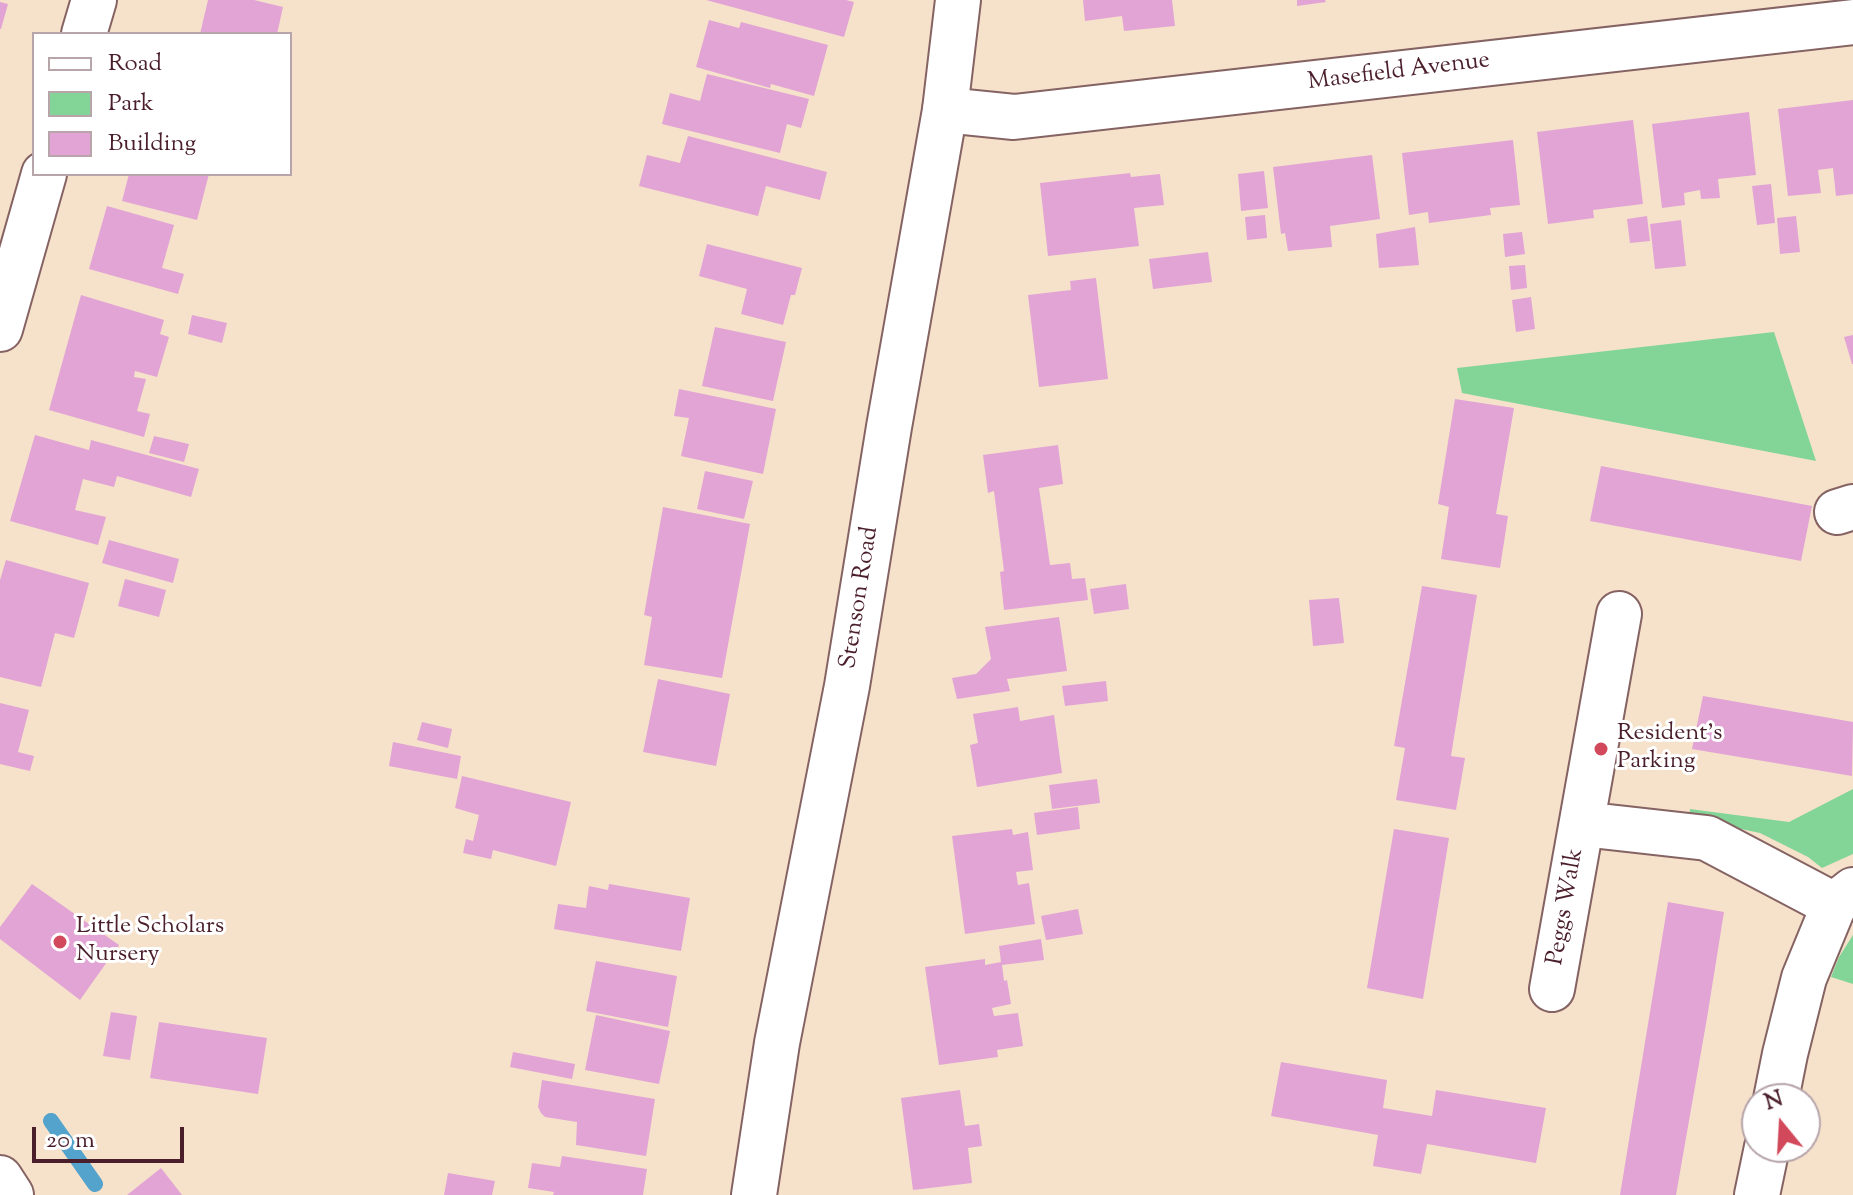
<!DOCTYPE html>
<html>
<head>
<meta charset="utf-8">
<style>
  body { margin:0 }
  #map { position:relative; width:1853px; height:1195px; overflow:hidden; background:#f6e2cb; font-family:"Sorts Mill Goudy",serif }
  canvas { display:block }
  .legend { position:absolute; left:32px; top:32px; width:260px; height:144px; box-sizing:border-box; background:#fff; border:2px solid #b7a5aa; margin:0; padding:10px 14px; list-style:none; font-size:24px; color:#4a1f2b }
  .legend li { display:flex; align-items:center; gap:16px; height:40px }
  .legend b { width:40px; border:2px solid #b7a5aa }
  .north { position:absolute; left:1741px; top:1083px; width:80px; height:80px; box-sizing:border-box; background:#fff; border:2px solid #b7a5aa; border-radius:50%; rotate:342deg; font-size:22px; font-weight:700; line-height:32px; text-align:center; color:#4a1f2b }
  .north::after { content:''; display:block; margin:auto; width:28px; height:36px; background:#d1495b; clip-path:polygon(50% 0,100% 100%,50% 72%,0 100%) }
  .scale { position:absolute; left:32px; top:1127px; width:152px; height:36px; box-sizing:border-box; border:4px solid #4a1f2b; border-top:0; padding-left:10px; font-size:24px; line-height:28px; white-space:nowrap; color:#4a1f2b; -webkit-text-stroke:6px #fff; paint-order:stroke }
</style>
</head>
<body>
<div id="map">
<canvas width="1853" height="1195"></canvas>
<ul class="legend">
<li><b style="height:10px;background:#fff"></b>Road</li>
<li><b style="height:22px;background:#83d597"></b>Park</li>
<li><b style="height:22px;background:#e1a4d5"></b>Building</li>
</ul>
<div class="north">N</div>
<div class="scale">20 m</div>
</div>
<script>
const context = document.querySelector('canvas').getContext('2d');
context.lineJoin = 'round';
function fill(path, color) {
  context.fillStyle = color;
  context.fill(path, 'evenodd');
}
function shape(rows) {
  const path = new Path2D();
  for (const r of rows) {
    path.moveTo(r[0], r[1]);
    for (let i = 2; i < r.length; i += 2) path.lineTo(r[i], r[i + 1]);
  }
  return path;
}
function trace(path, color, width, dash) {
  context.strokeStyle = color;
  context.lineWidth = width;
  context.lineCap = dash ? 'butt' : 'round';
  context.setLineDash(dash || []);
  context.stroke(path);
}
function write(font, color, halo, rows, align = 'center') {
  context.font = font + ' "Sorts Mill Goudy",serif';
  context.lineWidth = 6;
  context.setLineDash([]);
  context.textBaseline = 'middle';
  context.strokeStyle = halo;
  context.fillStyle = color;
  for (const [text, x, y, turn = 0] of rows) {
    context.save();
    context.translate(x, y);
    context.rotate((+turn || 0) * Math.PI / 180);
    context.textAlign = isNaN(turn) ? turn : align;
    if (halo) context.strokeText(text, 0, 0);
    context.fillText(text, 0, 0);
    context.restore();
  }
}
fill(shape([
  [1774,332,1816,461,1462,393,1457,368],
  [1853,789,1853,854,1822,868,1808,857,1760,833,1689,818,1690,809,1789,822],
  [1853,935,1853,984,1831,977,1839,957]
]), '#83d597');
trace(shape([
  [51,1121,95,1184]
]), '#54a3cd', 16);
fill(shape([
  [208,0,254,0,283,7,277,34,200,34],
  [706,0,846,0,854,2,844,37],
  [1083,0,1172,0,1175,26,1124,31,1122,16,1085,21],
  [1297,0,1325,0,1326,2,1297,6],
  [0,2,8,4,1,29,0,29],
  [709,20,739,28,741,22,828,45,814,96,771,84,770,88,696,67],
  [707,74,809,99,801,128,787,124,780,153,662,124,670,93,700,101],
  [1853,100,1853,194,1836,196,1833,168,1818,170,1821,193,1788,196,1778,109],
  [1749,112,1756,175,1718,179,1720,198,1701,199,1700,190,1684,193,1685,205,1662,208,1652,124],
  [1633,120,1643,204,1593,210,1594,218,1548,224,1537,132],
  [688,136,827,172,820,200,766,186,758,216,639,186,647,155,680,163],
  [1513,140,1520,205,1490,208,1491,215,1429,223,1428,212,1409,215,1402,153],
  [1372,155,1380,219,1330,226,1332,247,1288,251,1285,233,1281,234,1273,167],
  [1264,171,1268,208,1241,211,1238,174],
  [1130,173,1131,177,1160,174,1164,205,1134,208,1139,246,1048,256,1040,183],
  [129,174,209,174,197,220,122,201],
  [1771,184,1775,223,1757,225,1752,186],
  [107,206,174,225,162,268,184,274,178,294,89,269],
  [1265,215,1267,238,1247,240,1245,217],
  [1647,216,1650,241,1630,243,1627,219],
  [1796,216,1800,252,1780,254,1777,218],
  [1681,220,1686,266,1655,269,1650,224],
  [1415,227,1419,265,1379,268,1376,234],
  [1522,232,1525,254,1505,257,1503,234],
  [707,244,802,268,795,295,791,295,783,325,741,314,747,289,699,276],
  [1208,252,1212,282,1153,289,1149,259],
  [1525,265,1527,288,1511,290,1509,266],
  [1096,278,1108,379,1039,387,1028,295,1071,290,1070,281],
  [81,295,164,320,160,334,169,337,157,377,135,371,134,377,146,379,137,411,150,414,144,437,49,410],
  [1531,297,1535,329,1516,332,1512,300],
  [192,315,227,323,222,343,188,334],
  [715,327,786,342,773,401,702,386],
  [1853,335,1853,364,1852,364,1844,337],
  [679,389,776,409,763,474,681,456,689,418,674,416],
  [1455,399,1514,408,1496,514,1508,516,1500,568,1441,559,1449,507,1438,504],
  [35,435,89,450,91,440,199,469,191,497,117,476,114,487,83,479,75,510,106,517,98,545,10,521],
  [154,436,189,444,184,462,149,453],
  [1058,445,1063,484,1039,488,1050,565,1070,563,1072,579,1085,578,1088,600,1004,610,1000,572,1004,571,994,491,988,493,983,455],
  [1601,466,1812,506,1801,561,1590,521],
  [705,471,753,481,744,519,697,509],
  [663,507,750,524,722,678,644,665,652,617,644,615],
  [109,540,179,559,173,583,102,563],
  [6,560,89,583,74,638,55,633,41,687,0,677,0,580],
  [125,579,166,590,159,617,118,606],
  [1126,584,1129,609,1094,614,1090,589],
  [1422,586,1477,595,1451,756,1465,758,1456,810,1396,800,1405,748,1394,746],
  [1339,598,1344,643,1313,646,1309,600],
  [1059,617,1067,671,1007,679,1010,691,957,699,952,678,976,674,991,659,985,627],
  [658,679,730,694,716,766,643,752],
  [1106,681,1108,701,1065,706,1062,686],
  [1703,696,1853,722,1852,776,1692,749],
  [0,703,29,710,18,752,34,756,30,771,0,764],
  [1018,707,1020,721,1054,715,1062,773,977,787,970,745,978,743,973,714],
  [422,722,452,729,448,748,417,740],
  [393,742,461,756,457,779,389,766],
  [462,776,571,802,556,866,493,850,491,859,463,853,466,839,473,841,479,815,455,808],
  [1097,779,1100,803,1052,809,1049,785],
  [1078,807,1080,829,1037,835,1034,813],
  [1012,829,1013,835,1028,832,1033,870,1016,872,1018,885,1029,883,1035,924,965,934,952,836],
  [1394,829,1449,838,1423,999,1367,988],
  [32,884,119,945,80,1000,0,939,0,927],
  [609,884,690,898,681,951,554,929,558,904,586,908,589,886,608,890],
  [1668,902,1724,912,1707,1018,1676,1195,1620,1195],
  [1078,909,1083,934,1046,940,1041,916],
  [1041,939,1044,960,1002,965,1004,981,1007,980,1011,1004,992,1008,994,1016,1018,1013,1023,1046,997,1050,998,1057,939,1065,925,967,985,959,985,965,1001,962,999,946],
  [596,961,677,976,668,1027,586,1011],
  [111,1012,137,1016,130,1060,103,1056],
  [596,1015,670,1031,659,1084,585,1070],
  [159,1022,267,1038,258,1094,150,1078],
  [513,1052,575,1064,572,1079,510,1067],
  [1281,1062,1387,1080,1383,1108,1432,1116,1436,1090,1546,1108,1536,1163,1427,1144,1421,1174,1373,1166,1378,1135,1271,1116],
  [542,1080,655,1099,646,1156,576,1145,577,1122,545,1117,541,1113,538,1107],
  [960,1090,965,1126,979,1124,982,1146,968,1148,972,1183,913,1190,901,1098],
  [562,1156,647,1169,643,1195,553,1195,554,1192,528,1188,532,1163,560,1167],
  [161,1168,182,1195,127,1195],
  [448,1173,495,1181,492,1195,444,1195]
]), '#e1a4d5');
const minor = shape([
  [84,34,94,0],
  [945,110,1014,117,1853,22],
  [0,329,44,174],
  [1837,512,1853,507],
  [1582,824,1707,838,1834,905],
  [1552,989,1619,614],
  [0,1178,11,1195]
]);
const tertiary = shape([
  [1776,1099,1785,1054,1804,978,1834,905,1853,890],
  [754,1195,777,1043,847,686,889,427,945,110,958,0],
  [1757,1195,1767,1147]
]);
trace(minor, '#866363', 48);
trace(tertiary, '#866363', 48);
trace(minor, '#fff', 44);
trace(tertiary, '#fff', 44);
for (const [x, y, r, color] of [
  [1601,749,8,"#d1495b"],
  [60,942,8,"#d1495b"]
]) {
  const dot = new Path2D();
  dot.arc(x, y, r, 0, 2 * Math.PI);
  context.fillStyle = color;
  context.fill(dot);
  trace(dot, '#fff', 3);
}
write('24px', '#4a1f2b', '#fff', [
  ["Masefield Avenue",1399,73,-7],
  ["Stenson Road",861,598,-81],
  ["Peggs Walk",1567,907,-80]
]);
write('24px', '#4a1f2b', '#fff', [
  ["Resident's",1617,735],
  ["Parking",1617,763],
  ["Little Scholars",76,928],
  ["Nursery",76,956]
], 'left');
</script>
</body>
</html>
